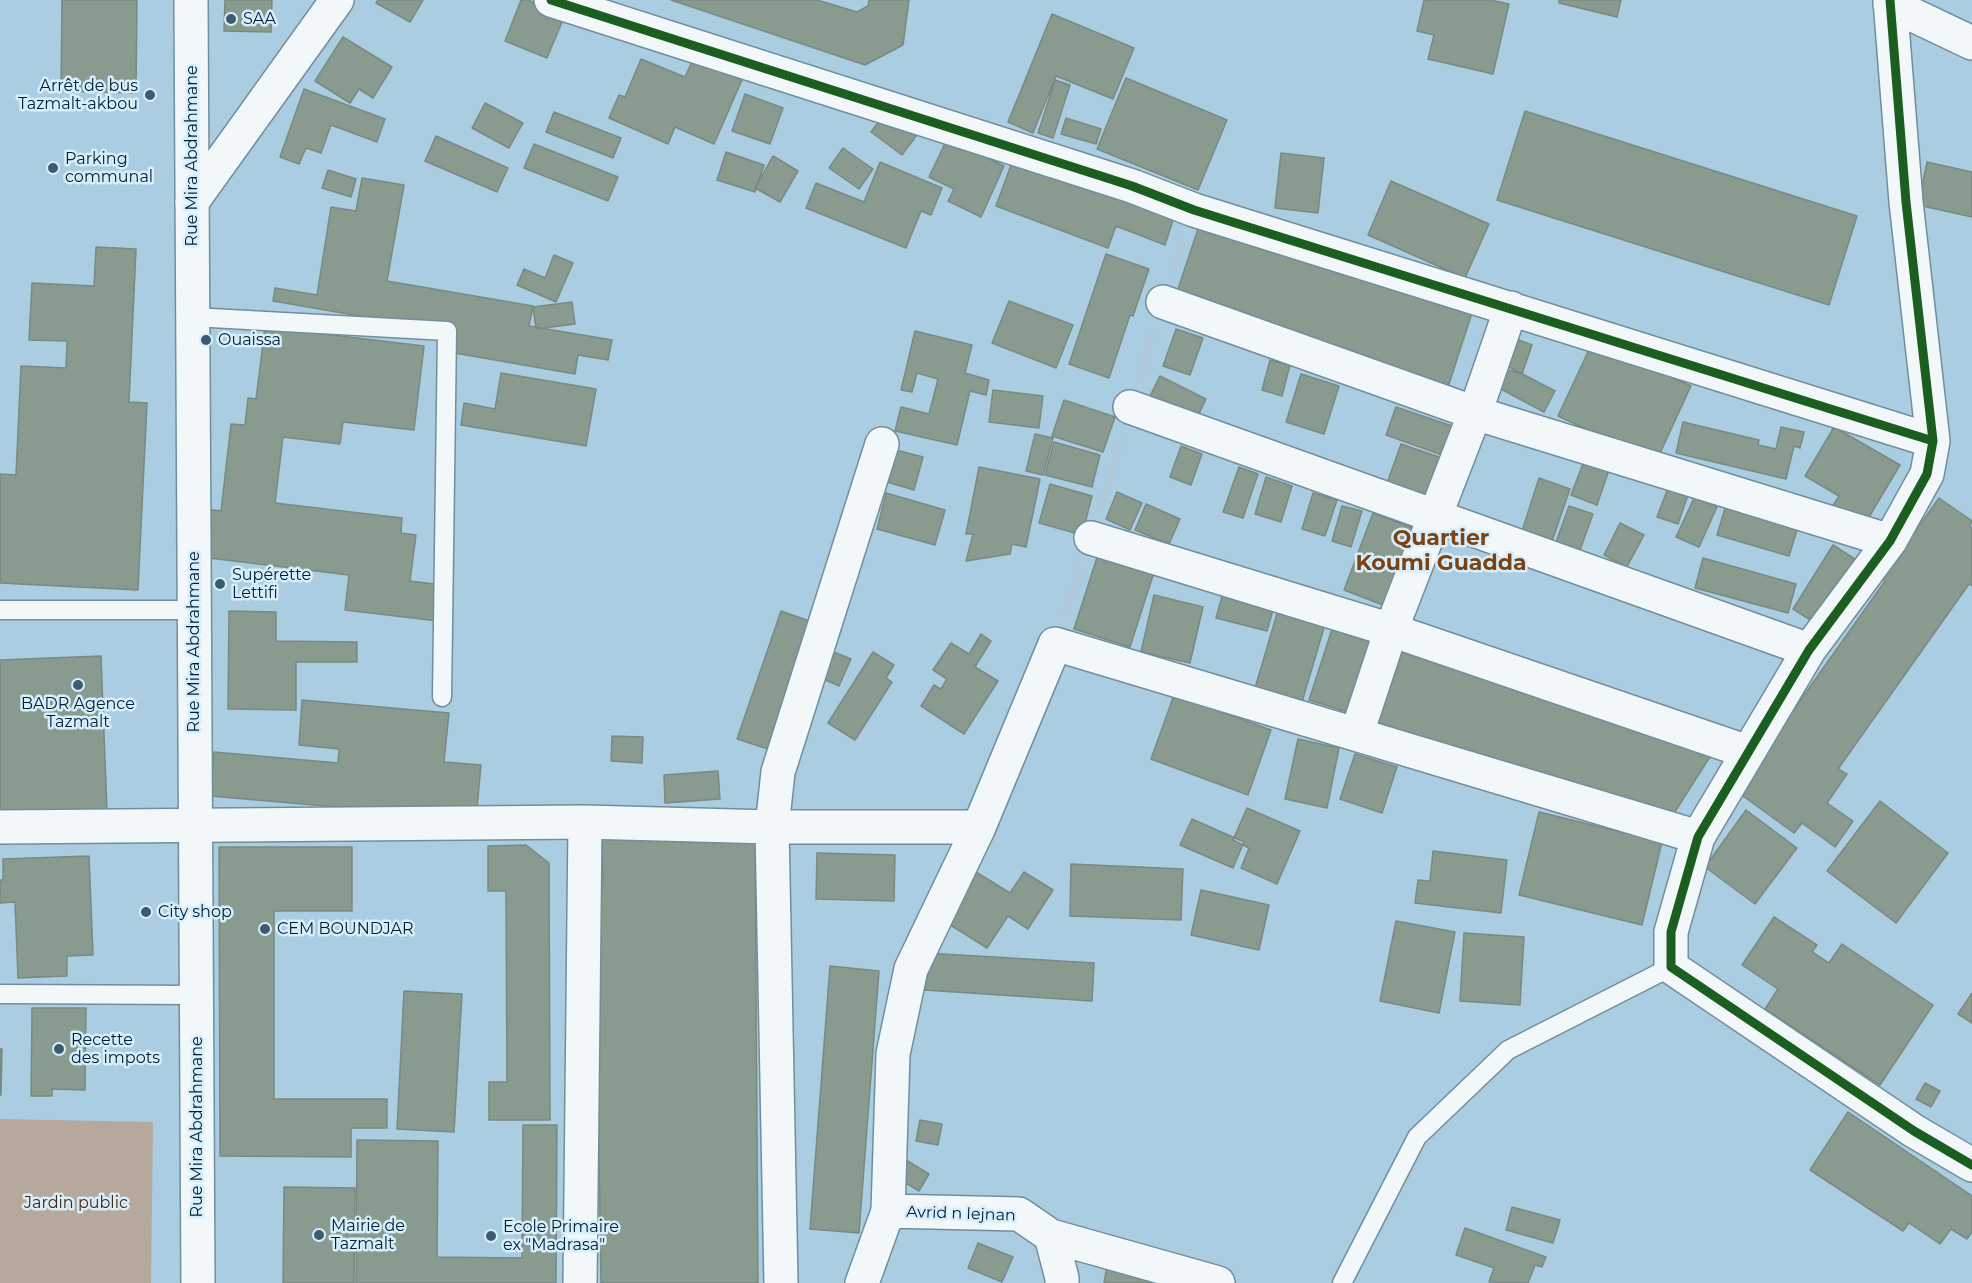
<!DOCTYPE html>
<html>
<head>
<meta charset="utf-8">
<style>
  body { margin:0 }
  canvas { display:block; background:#aacde1 }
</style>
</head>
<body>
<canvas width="1972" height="1283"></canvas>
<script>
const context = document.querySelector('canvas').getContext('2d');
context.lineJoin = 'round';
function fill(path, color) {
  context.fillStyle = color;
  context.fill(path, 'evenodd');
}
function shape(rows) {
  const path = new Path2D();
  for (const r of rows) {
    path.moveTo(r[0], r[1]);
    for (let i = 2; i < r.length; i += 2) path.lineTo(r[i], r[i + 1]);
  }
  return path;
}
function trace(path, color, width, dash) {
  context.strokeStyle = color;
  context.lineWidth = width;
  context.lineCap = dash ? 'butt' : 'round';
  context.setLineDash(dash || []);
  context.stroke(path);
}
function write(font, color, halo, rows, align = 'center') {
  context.font = font + ' Montserrat,sans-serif';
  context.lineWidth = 5;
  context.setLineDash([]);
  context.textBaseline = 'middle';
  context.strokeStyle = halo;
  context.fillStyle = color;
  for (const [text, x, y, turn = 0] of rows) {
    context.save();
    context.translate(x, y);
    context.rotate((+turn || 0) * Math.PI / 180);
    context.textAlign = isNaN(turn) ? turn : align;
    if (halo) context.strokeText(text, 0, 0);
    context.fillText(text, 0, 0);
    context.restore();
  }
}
fill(shape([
  [0,1119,153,1122,151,1283,0,1283]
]), '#b6a89d');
const building = shape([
  [62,0,137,0,136,93,61,91,62,0],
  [225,0,272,0,271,32,224,31,225,0],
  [378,0,423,0,410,22,376,3,378,0],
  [521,0,528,0,565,15,547,58,505,41,521,0],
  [671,0,817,0,857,12,868,6,869,0,909,0,903,45,865,65,671,0],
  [1424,0,1490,0,1509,4,1493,74,1428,59,1434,35,1417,31,1424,0],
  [1559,0,1621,0,1617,17,1559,3,1559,0],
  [1052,14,1134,48,1113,99,1056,76,1033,133,1008,122,1052,14],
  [343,37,392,67,373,98,359,89,350,103,315,81,343,37],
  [641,59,685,77,693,59,742,80,714,144,675,127,668,144,609,118,619,95,625,97,641,59],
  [1126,78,1227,120,1198,190,1097,149,1126,78],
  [1055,80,1070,85,1053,138,1038,133,1055,80],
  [304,89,385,119,377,142,331,125,321,153,306,148,299,164,280,157,304,89],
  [745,94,783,108,770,144,732,131,745,94],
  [485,103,523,123,509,148,472,128,485,103],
  [888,109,919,132,902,155,871,132,888,109],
  [1525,111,1857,216,1829,305,1497,200,1525,111],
  [554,112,621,138,613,158,546,132,554,112],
  [1066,118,1101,129,1096,144,1061,134,1066,118],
  [436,136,508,168,497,192,425,161,436,136],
  [947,139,1004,166,981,217,948,201,954,189,929,177,947,139],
  [534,144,618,177,608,201,524,168,534,144],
  [843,148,873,169,859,189,829,168,843,148],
  [726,152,764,165,755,192,717,180,726,152],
  [1281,153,1324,158,1318,213,1275,208,1281,153],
  [1015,154,1175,214,1165,245,1116,226,1108,248,996,206,1015,154],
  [773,156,798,171,780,202,755,188,773,156],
  [880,162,942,188,931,215,921,211,906,248,806,208,816,183,864,202,880,162],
  [1927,162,1972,172,1972,217,1918,205,1927,162],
  [328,170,356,179,351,197,322,188,328,170],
  [362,178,404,185,387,281,533,306,529,326,612,340,608,360,578,355,575,374,449,352,452,332,273,301,275,288,317,295,331,207,356,211,362,178],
  [1391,181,1489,224,1465,278,1368,235,1391,181],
  [1200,223,1472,313,1448,387,1175,298,1200,223],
  [96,247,136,249,129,402,147,403,138,590,0,583,0,474,16,475,21,366,66,368,67,341,29,340,32,283,94,286,96,247],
  [1106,254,1149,269,1133,316,1130,315,1109,378,1069,364,1106,254],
  [554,255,573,263,556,302,517,285,524,269,545,278,554,255],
  [1009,301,1073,325,1056,368,992,343,1009,301],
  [572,302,575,324,536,329,533,307,572,302],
  [265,327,424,346,414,430,343,422,340,444,283,437,275,503,402,518,401,533,416,535,410,581,442,585,438,621,345,610,349,575,201,557,206,509,221,511,231,424,245,425,248,398,256,399,265,327],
  [1176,329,1203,338,1190,375,1163,366,1176,329],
  [915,331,972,345,965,373,989,380,986,395,970,391,957,445,895,431,901,407,929,414,938,379,917,373,912,392,901,390,915,331],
  [1516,339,1532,345,1522,374,1506,369,1516,339],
  [1593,341,1691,386,1656,462,1558,416,1593,341],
  [1270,360,1290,365,1282,396,1262,390,1270,360],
  [1509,367,1555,391,1544,412,1499,388,1509,367],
  [501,373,596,389,586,446,461,425,464,403,495,409,501,373],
  [1301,374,1339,386,1324,434,1286,422,1301,374],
  [1160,376,1206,399,1195,422,1149,398,1160,376],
  [993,390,1043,396,1039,428,989,422,993,390],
  [1064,400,1115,417,1103,452,1052,436,1064,400],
  [1396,407,1452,426,1442,455,1386,435,1396,407],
  [1683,422,1759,440,1758,445,1776,449,1781,427,1804,432,1800,448,1794,446,1786,479,1676,453,1683,422],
  [1834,427,1900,465,1863,527,1831,509,1839,496,1805,476,1834,427],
  [1035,434,1053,438,1043,475,1026,471,1035,434],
  [1054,442,1100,455,1092,487,1045,475,1054,442],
  [1401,444,1445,459,1430,501,1386,486,1401,444],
  [1181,446,1202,454,1191,485,1170,477,1181,446],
  [896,450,923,457,914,490,887,482,896,450],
  [1584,461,1609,470,1597,505,1571,495,1584,461],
  [979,467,1040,479,1026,547,1012,544,1010,554,966,561,973,534,966,534,979,467],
  [1239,467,1258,474,1243,518,1223,512,1239,467],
  [1266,477,1292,486,1281,522,1255,514,1266,477],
  [1539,478,1570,489,1552,541,1522,531,1539,478],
  [1050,484,1092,496,1082,535,1039,523,1050,484],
  [1669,485,1689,492,1678,524,1657,517,1669,485],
  [1117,492,1142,503,1130,530,1106,519,1117,492],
  [886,493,945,510,935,545,877,529,886,493],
  [1313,493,1337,500,1325,536,1302,529,1313,493],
  [1695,496,1717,507,1699,547,1676,537,1695,496],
  [1939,498,1972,521,1970,526,1972,528,1972,586,1969,584,1838,769,1847,774,1827,803,1853,821,1835,847,1802,823,1794,833,1736,791,1885,581,1879,577,1909,534,1912,536,1939,498],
  [1146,504,1180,519,1169,544,1135,530,1146,504],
  [1726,505,1798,527,1789,556,1717,535,1726,505],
  [1342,506,1362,511,1351,547,1332,541,1342,506],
  [1569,506,1593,514,1580,550,1556,542,1569,506],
  [1373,513,1418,530,1388,607,1344,590,1373,513],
  [1620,523,1644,535,1627,567,1604,555,1620,523],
  [1833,545,1861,563,1822,627,1793,609,1833,545],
  [1100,548,1156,566,1130,647,1074,629,1100,548],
  [1703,558,1796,584,1788,613,1695,588,1703,558],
  [1224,589,1275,603,1267,631,1216,618,1224,589],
  [1154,595,1203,607,1190,663,1141,652,1154,595],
  [1279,607,1326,621,1302,702,1255,688,1279,607],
  [229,611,276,612,276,641,357,642,357,662,296,662,296,710,228,709,229,611],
  [781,611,815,623,771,750,737,739,781,611],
  [1333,626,1380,642,1357,715,1309,700,1333,626],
  [981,634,991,641,975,667,998,681,964,734,921,706,934,685,941,689,947,679,933,670,951,643,969,654,981,634],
  [1396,645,1715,749,1671,818,1372,721,1396,645],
  [829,650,851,659,839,686,817,676,829,650],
  [873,652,894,665,886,678,892,682,855,740,828,723,873,652],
  [101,656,107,811,0,815,0,660,101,656],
  [1174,695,1271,730,1248,795,1151,759,1174,695],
  [302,700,449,713,444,762,481,765,476,819,210,796,214,752,338,763,339,749,299,745,302,700],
  [612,736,643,737,642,763,611,761,612,736],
  [1298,739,1339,748,1327,808,1285,799,1298,739],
  [1355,754,1397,767,1382,813,1340,799,1355,754],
  [718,771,720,799,665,803,664,775,718,771],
  [1880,801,1948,853,1896,923,1827,871,1880,801],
  [1247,808,1300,831,1277,884,1241,868,1249,848,1233,840,1247,808],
  [1746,810,1797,848,1755,904,1705,867,1746,810],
  [1539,812,1662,842,1642,925,1519,895,1539,812],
  [1192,819,1244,842,1233,868,1180,845,1192,819],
  [755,836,758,1283,601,1283,595,886,603,886,602,838,755,836],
  [526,845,549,863,550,1120,489,1120,489,1082,507,1082,506,891,488,891,488,846,526,845],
  [219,847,352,847,352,911,274,911,274,1099,387,1099,387,1128,351,1128,351,1157,220,1156,219,847],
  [1433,851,1507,860,1501,913,1415,903,1418,880,1430,881,1433,851],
  [817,853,895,855,894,901,816,899,817,853],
  [89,856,93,955,67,956,67,976,18,978,15,902,0,903,0,880,3,880,3,859,89,856],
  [1071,864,1183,869,1181,920,1070,916,1071,864],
  [976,872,1010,893,1024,872,1053,890,1028,929,1008,916,987,948,944,921,976,872],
  [1201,890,1269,905,1259,950,1191,935,1201,890],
  [1774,917,1817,945,1812,952,1829,963,1842,944,1933,1005,1880,1085,1765,1009,1778,989,1742,965,1774,917],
  [1396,921,1455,932,1439,1013,1380,1001,1396,921],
  [1464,933,1524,937,1520,1005,1460,1001,1464,933],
  [926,953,1094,963,1092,1001,924,990,926,953],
  [830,966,879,971,859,1233,810,1229,830,966],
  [404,991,462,994,454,1132,397,1129,404,991],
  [1972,993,1972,1023,1958,1014,1972,993],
  [32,1008,86,1008,85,1090,52,1089,52,1096,31,1096,32,1008],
  [0,1049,2,1049,1,1095,0,1095,0,1049],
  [1925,1083,1940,1091,1931,1107,1916,1099,1925,1083],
  [1848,1112,1972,1196,1972,1232,1967,1239,1951,1229,1940,1244,1909,1223,1903,1231,1810,1170,1848,1112],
  [920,1120,942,1124,938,1145,916,1141,920,1120],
  [523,1125,557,1125,556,1283,356,1283,357,1140,438,1141,437,1257,522,1258,523,1125],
  [906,1160,929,1174,919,1191,896,1177,906,1160],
  [284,1187,355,1188,354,1283,283,1283,284,1187],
  [1512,1207,1560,1220,1553,1243,1506,1230,1512,1207],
  [1465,1228,1546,1257,1542,1267,1535,1265,1528,1283,1489,1282,1494,1268,1456,1255,1465,1228],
  [978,1243,1013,1257,1002,1282,968,1268,978,1243],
  [1107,1266,1188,1283,1104,1283,1107,1266]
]);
fill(building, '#899b8e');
trace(building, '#788a83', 1.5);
const service = shape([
  [193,317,447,331,442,697],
  [0,610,195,610],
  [0,994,196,995],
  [1342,1283,1417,1137,1508,1050,1671,967]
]);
const minor = shape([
  [551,0,1132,186,1194,210,1933,441],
  [1890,0,1906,202,1933,441,1927,474,1890,541,1809,650,1698,837,1671,932,1671,967,1914,1131,1972,1165],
  [1890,4,1972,43],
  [192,202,337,0],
  [1163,302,1475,413,1890,541],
  [1130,407,1809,650],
  [1091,538,1391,630,1748,752],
  [1357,733,1391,630,1475,413,1511,308],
  [0,827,585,822,772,827,979,827],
  [888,1211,1019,1214,1051,1236,1062,1278,1062,1283],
  [1051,1236,1218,1283],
  [580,1283,585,822],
  [781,1283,772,827,778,772,882,444],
  [862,1283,888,1211,893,1054,911,969,979,827,1055,644,1698,837]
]);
const secondary = shape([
  [191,0,198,1283]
]);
trace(service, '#728e9d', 21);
trace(minor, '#728e9d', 36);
trace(secondary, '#728e9d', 36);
trace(shape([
  [1174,272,1184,239],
  [1140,378,1154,333],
  [1101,507,1122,436],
  [1065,615,1081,568]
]), '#bac5cc', 4, [3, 3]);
trace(service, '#f2f8fa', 18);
trace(minor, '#f2f8fa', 33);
trace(secondary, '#f2f8fa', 33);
trace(shape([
  [551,0,1132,186,1194,210,1933,441],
  [1890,0,1906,202,1933,441,1927,474,1890,541,1809,650,1698,837,1671,932,1671,967,1914,1131,1972,1165]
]), '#1b5e20', 9);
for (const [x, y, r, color] of [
  [231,19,6,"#3b5c6e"],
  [150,95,6,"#3b5c6e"],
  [53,168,6,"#3b5c6e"],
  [206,340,6,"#3b5c6e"],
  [220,584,6,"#3b5c6e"],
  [78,685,6,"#3b5c6e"],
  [146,912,6,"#3b5c6e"],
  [265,929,6,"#3b5c6e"],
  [59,1049,6,"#3b5c6e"],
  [319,1235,6,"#3b5c6e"],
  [491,1236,6,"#3b5c6e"]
]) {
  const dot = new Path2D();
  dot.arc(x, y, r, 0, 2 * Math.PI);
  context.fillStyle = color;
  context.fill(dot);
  trace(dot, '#d7eefc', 2);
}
write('16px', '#001f30', '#d7eefc', [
  ["SAA",243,19],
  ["Arrêt de bus",138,86,"right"],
  ["Tazmalt-akbou",138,104,"right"],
  ["Parking",65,159],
  ["communal",65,177],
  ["Ouaissa",218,340],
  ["Supérette",232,575],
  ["Lettifi",232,593],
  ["BADR Agence",78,704,"center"],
  ["Tazmalt",78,722,"center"],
  ["City shop",158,912],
  ["CEM BOUNDJAR",277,929],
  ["Recette",71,1040],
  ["des impots",71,1058],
  ["Mairie de",331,1226],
  ["Tazmalt",331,1244],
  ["Ecole Primaire",503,1227],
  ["ex \"Madrasa\"",503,1245]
], 'left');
write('16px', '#001f30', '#d7eefc', [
  ["Rue Mira Abdrahmane",192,156,-90],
  ["Rue Mira Abdrahmane",194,642,-90],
  ["Rue Mira Abdrahmane",197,1127,-90],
  ["Avrid n lejnan",961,1214,2]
]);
write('16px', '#472509', '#d7eefc', [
  ["Jardin public",76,1203]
]);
write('bold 22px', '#7d4211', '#d7eefc', [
  ["Quartier",1441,539],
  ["Koumi Guadda",1441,564]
]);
</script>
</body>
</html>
